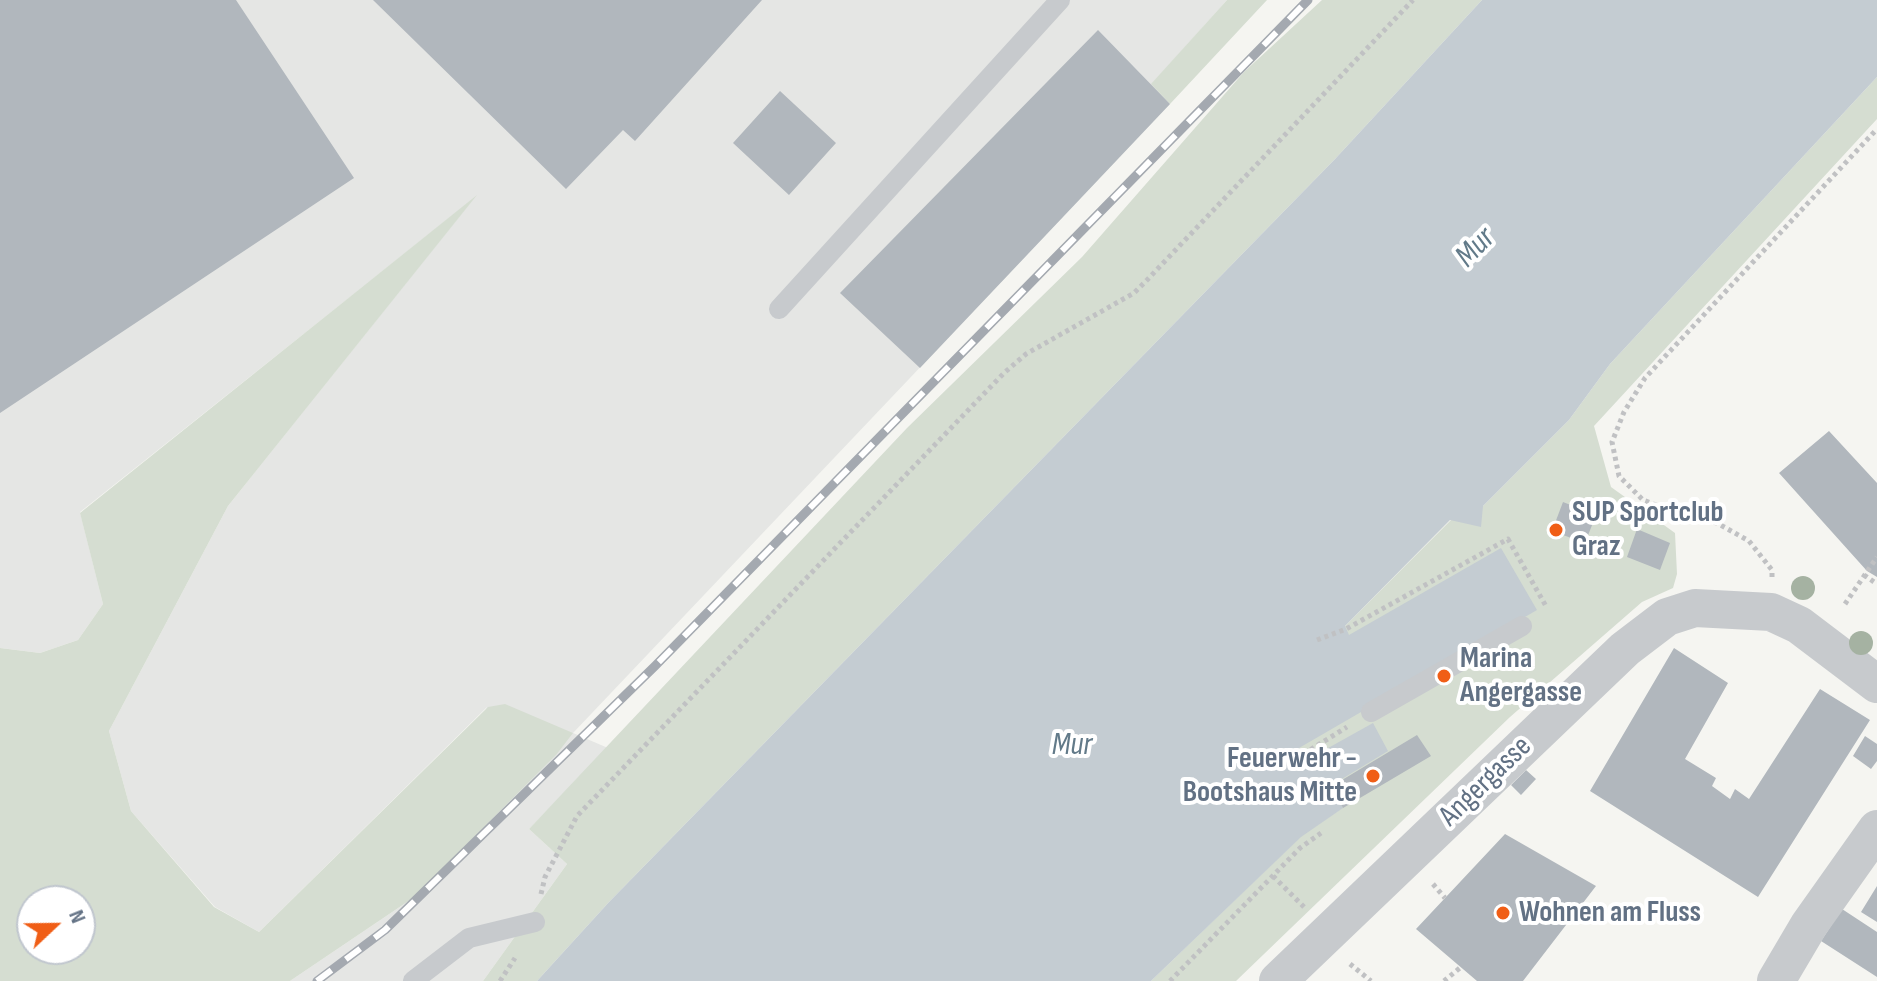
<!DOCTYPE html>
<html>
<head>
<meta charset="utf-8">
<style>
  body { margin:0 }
  #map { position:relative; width:1877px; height:981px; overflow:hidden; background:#f5f5f1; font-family:"Sofia Sans Condensed",sans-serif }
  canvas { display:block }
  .north { position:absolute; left:16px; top:885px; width:80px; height:80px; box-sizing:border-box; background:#fff; border:2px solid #c0c6ce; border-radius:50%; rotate:68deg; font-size:22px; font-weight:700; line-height:32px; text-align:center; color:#627184 }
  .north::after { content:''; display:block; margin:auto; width:28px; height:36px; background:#f05e16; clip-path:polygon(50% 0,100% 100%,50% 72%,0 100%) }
</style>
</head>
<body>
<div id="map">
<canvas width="1877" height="981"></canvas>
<div class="north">N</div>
</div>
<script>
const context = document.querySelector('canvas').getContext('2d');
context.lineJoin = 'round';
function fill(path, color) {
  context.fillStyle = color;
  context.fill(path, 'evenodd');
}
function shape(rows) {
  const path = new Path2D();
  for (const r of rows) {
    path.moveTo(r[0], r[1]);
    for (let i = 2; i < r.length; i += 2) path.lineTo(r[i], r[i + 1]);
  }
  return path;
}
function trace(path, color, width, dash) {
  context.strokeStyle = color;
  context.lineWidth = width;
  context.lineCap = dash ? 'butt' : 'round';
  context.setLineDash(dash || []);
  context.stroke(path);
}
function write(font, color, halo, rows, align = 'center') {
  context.font = font + ' "Sofia Sans Condensed",sans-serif';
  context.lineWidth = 8;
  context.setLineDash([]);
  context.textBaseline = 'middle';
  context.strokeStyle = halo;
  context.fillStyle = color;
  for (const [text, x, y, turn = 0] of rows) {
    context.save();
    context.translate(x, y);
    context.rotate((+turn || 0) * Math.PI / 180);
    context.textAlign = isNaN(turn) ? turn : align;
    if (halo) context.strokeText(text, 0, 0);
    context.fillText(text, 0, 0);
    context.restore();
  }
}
fill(shape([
  [0,0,1227,0,1152,84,1170,104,573,733,608,748,529,829,567,864,483,981,290,981,413,898,487,707,259,932,215,907,131,811,109,731,228,506,473,199,80,512,103,604,78,640,40,653,0,648]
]), '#e5e6e4');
fill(shape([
  [1227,0,1267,0,1170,104,1151,84],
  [1322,0,1482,0,1335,159,609,902,537,981,483,981,567,864,529,829,907,428,1082,257,1244,72],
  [1877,77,1877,119,1594,426,1611,487,1675,533,1677,574,1673,588,1642,602,1510,717,1236,981,1151,981,1301,836,1342,808,1294,753,1345,626,1451,520,1483,506,1569,420,1610,364],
  [477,195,228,506,109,731,131,811,214,907,259,932,488,707,505,704,573,733,556,755,413,898,290,981,0,981,0,648,40,653,78,640,103,604,80,513],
  [32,901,80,901,80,949,32,949]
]), '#d5ddd1');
fill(shape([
  [1482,0,1877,0,1877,77,1610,364,1569,420,1483,506,1481,527,1450,520,1345,626,1349,635,1501,548,1537,610,1299,748,1295,753,1303,762,1373,723,1388,751,1332,785,1343,808,1301,837,1151,981,537,981,609,902,1335,159]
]), '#c4ccd2');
fill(shape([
  [0,0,236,0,354,178,0,413],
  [373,0,762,0,635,141,623,130,566,189],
  [1098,30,1170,104,920,368,840,293],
  [780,91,836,143,789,195,733,143],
  [1829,431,1877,483,1877,577,1867,571,1779,473],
  [1563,502,1596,515,1585,543,1552,531],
  [1637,529,1670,543,1660,570,1627,557],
  [1674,648,1728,683,1685,759,1716,778,1712,786,1730,799,1735,789,1749,799,1820,689,1870,720,1758,897,1590,791],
  [1417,735,1431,756,1343,808,1332,786],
  [1865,736,1877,744,1877,761,1871,769,1853,756],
  [1526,770,1536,779,1521,795,1511,785],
  [1505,834,1596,886,1523,981,1477,981,1416,929],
  [1877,886,1877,922,1861,912],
  [1842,909,1877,932,1877,977,1821,941]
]), '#b1b7bd');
trace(shape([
  [1864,575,1877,584],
  [1772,577,1772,570,1749,541,1717,523,1681,515,1643,500,1619,476,1612,442,1624,412,1645,378,1877,129],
  [1845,604,1877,557],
  [1317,640,1346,629,1508,539,1547,608],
  [1297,758,1347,727],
  [1273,876,1304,907],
  [1433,884,1445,898],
  [541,894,545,877,577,816,1004,373,1026,354,1134,293,1147,280,1413,0],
  [1350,964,1371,981],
  [500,981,515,958],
  [1170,981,1300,848,1321,833],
  [1444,981,1461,967]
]), '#c0c1c3', 5, [4, 4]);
trace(shape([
  [779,309,1060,0],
  [1371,712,1522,626],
  [413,981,469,938,535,922]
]), '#c7cacd', 20);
trace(shape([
  [1278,981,1625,649,1667,617,1695,608,1771,612,1799,625,1877,684],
  [1776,981,1809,925,1877,829]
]), '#c7cacd', 38);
const rail = shape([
  [317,981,385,930,655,666,1308,0]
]);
trace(rail, '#a4a9b0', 9);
trace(rail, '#fff', 6, [18]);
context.fillStyle = '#a5b2a2';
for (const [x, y] of [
  [1803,588],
  [1861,643]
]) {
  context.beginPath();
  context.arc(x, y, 12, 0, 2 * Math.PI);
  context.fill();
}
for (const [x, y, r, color] of [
  [1556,530,8,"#f05e16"],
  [1444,676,8,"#f05e16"],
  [1373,776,8,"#f05e16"],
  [1503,913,8,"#f05e16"]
]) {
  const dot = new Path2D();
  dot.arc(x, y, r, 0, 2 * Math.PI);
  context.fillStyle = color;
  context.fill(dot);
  trace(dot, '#fff', 3);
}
write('bold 30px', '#627184', '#fff', [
  ["SUP Sportclub",1572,513],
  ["Graz",1572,547],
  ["Marina",1460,659],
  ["Angergasse",1460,693],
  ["Feuerwehr -",1357,759,"right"],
  ["Bootshaus Mitte",1357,793,"right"],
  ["Wohnen am Fluss",1519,913]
], 'left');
write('30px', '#627184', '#fff', [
  ["Angergasse",1486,782,-44]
]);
write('italic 32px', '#627a89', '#fff', [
  ["Mur",1476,248,-46],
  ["Mur",1072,746]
]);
</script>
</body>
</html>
